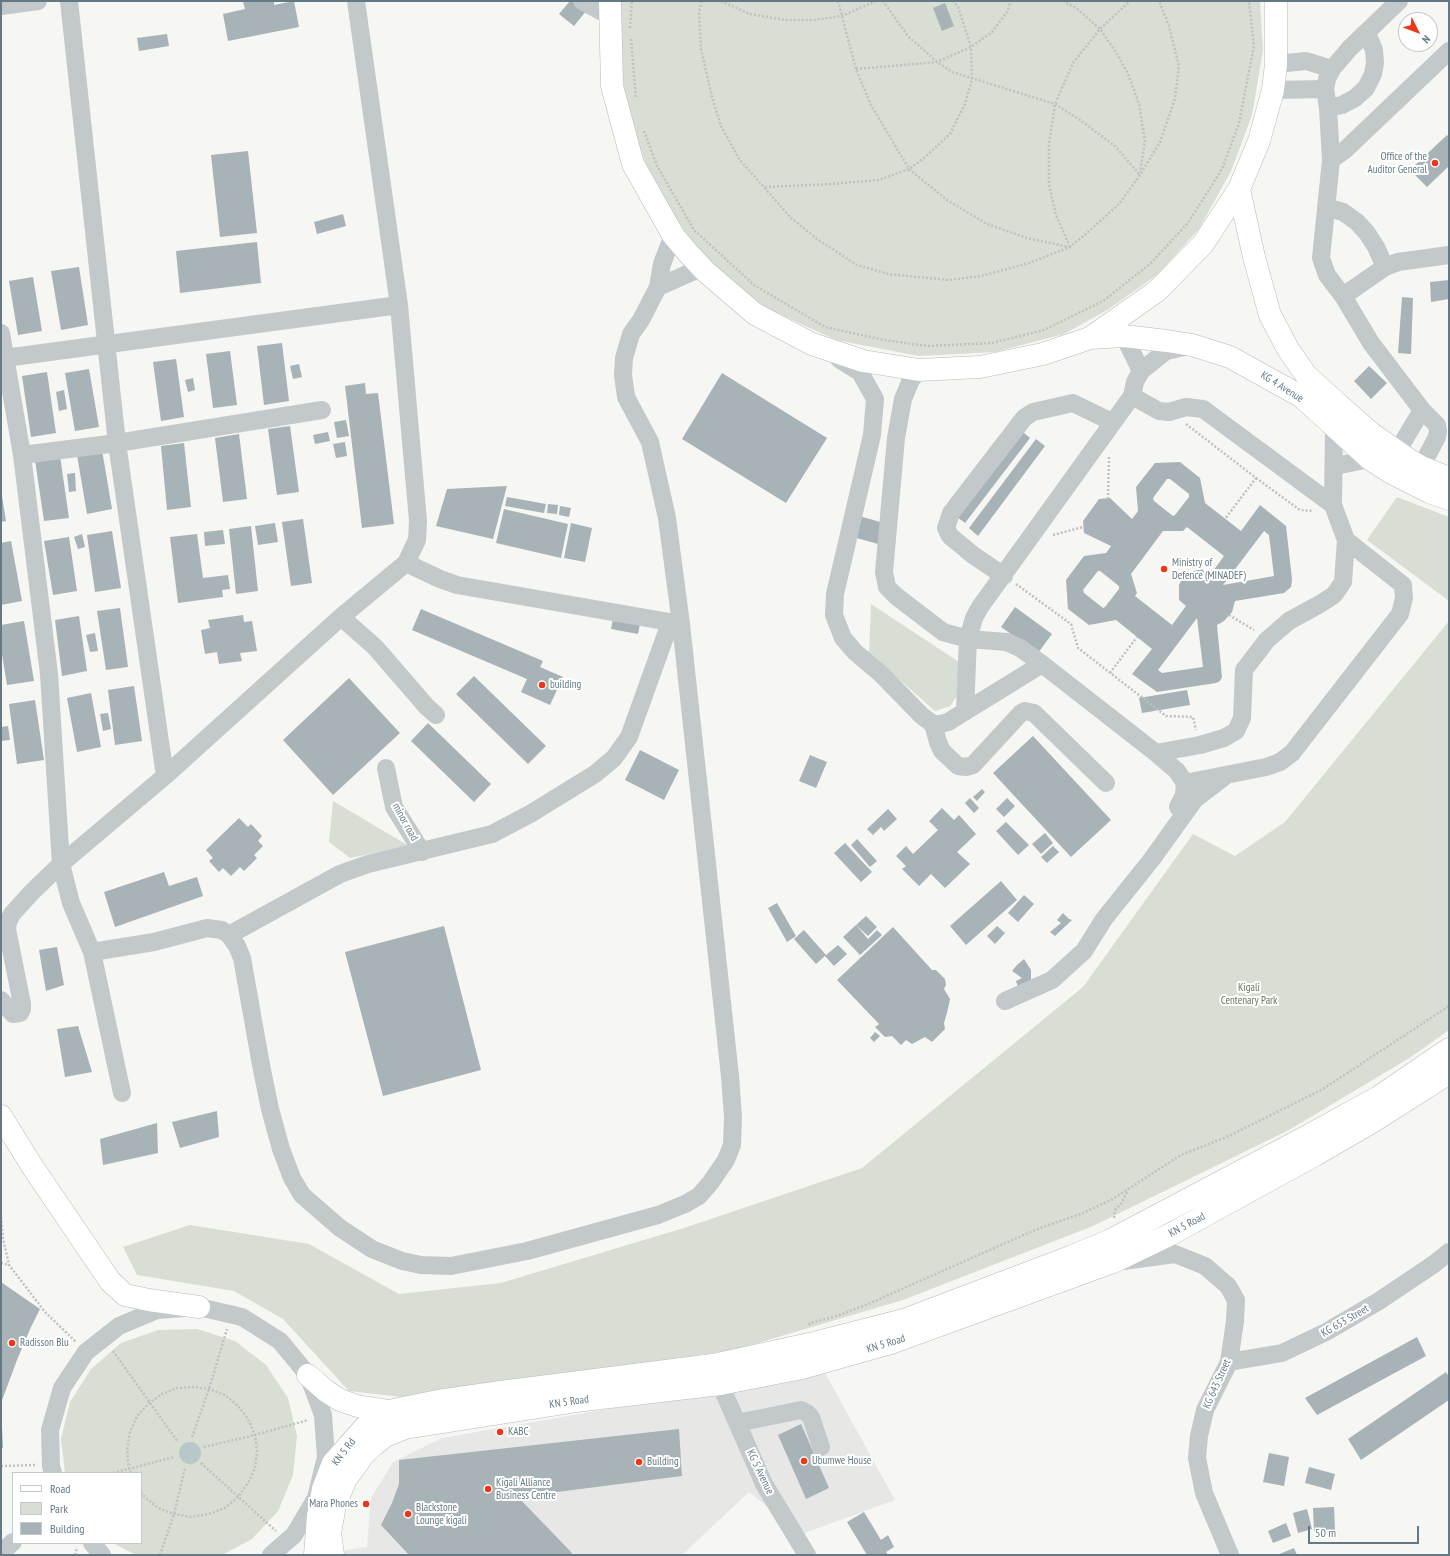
<!DOCTYPE html>
<html>
<head>
<meta charset="utf-8">
<style>
  body { margin:0 }
  #map { position:relative; width:1450px; height:1556px; overflow:hidden; background:#f6f6f2; font-family:"PT Sans Narrow",sans-serif }
  canvas { display:block }
  .frame { position:absolute; inset:0; border:2px solid #637a86; pointer-events:none }
  .legend { position:absolute; left:12px; top:1472px; width:130px; height:72px; box-sizing:border-box; background:#fff; border:1px solid #c1cacf; margin:0; padding:5px 7px; list-style:none; font-size:12px; color:#637a86 }
  .legend li { display:flex; align-items:center; gap:8px; height:20px }
  .legend b { width:20px; border:1px solid #c1cacf }
  .north { position:absolute; left:1398px; top:12px; width:40px; height:40px; box-sizing:border-box; background:#fff; border:1px solid #c1cacf; border-radius:50%; rotate:132deg; font-size:11px; font-weight:700; line-height:16px; text-align:center; color:#637a86 }
  .north::after { content:''; display:block; margin:auto; width:14px; height:18px; background:#ef351a; clip-path:polygon(50% 0,100% 100%,50% 72%,0 100%) }
  .scale { position:absolute; left:1308px; top:1526px; width:111px; height:18px; box-sizing:border-box; border:2px solid #637a86; border-top:0; padding-left:5px; font-size:12px; line-height:14px; white-space:nowrap; color:#637a86; -webkit-text-stroke:3px #fff; paint-order:stroke }
</style>
</head>
<body>
<div id="map">
<canvas width="1450" height="1556"></canvas>
<div class="frame"></div>
<ul class="legend">
<li><b style="height:5px;background:#fff"></b>Road</li>
<li><b style="height:11px;background:#d8ded3"></b>Park</li>
<li><b style="height:11px;background:#a7b3b7"></b>Building</li>
</ul>
<div class="north">N</div>
<div class="scale">50 m</div>
</div>
<script>
const context = document.querySelector('canvas').getContext('2d');
context.lineJoin = 'round';
function fill(path, color) {
  context.fillStyle = color;
  context.fill(path, 'evenodd');
}
function shape(rows) {
  const path = new Path2D();
  for (const r of rows) {
    if (r.length === 3) {
      path.moveTo(r[0] + r[2], r[1]);
      path.arc(r[0], r[1], r[2], 0, 2 * Math.PI);
      continue;
    }
    path.moveTo(r[0], r[1]);
    for (let i = 2; i < r.length; i += 2) path.lineTo(r[i], r[i + 1]);
  }
  return path;
}
function trace(path, color, width, dash) {
  context.strokeStyle = color;
  context.lineWidth = width;
  context.lineCap = dash ? 'butt' : 'round';
  context.setLineDash(dash || []);
  context.stroke(path);
}
function write(font, color, halo, rows, align = 'center') {
  context.font = font + ' "PT Sans Narrow",sans-serif';
  context.lineWidth = 4;
  context.setLineDash([]);
  context.textBaseline = 'middle';
  context.strokeStyle = halo;
  context.fillStyle = color;
  for (const [text, x, y, turn = 0] of rows) {
    context.save();
    context.translate(x, y);
    context.rotate((+turn || 0) * Math.PI / 180);
    context.textAlign = isNaN(turn) ? turn : align;
    if (halo) context.strokeText(text, 0, 0);
    context.fillText(text, 0, 0);
    context.restore();
  }
}
fill(shape([
  [824,1371,895,1500,802,1534,749,1492,682,1555,311,1555,367,1547,371,1498,393,1462,442,1438]
]), '#e7e8e6');
fill(shape([
  [621,1,1260,1,1263,50,1252,115,1231,171,1199,229,1158,274,1109,309,1064,334,995,352,919,356,836,340,764,307,703,256,657,193,628,116,621,64],
  [1397,497,1449,517,1449,601,1367,540],
  [871,604,959,662,957,696,950,706,935,711,894,675,869,657],
  [1449,621,1449,1030,1411,1057,1289,1130,1093,1226,903,1300,734,1350,402,1397,349,1391,283,1319,234,1291,137,1275,123,1247,190,1225,309,1244,399,1294,501,1283,687,1227,862,1168,1083,987,1193,834,1235,856,1285,822],
  [333,801,409,846,350,858,329,842],
  [197,1329,235,1341,266,1365,288,1398,297,1436,293,1475,278,1511,252,1539,222,1555,136,1555,113,1543,141,1543,141,1473,65,1473,61,1439,70,1402,91,1369,121,1343,158,1330]
]), '#d8ded3');
fill(shape([
  [190,1453,11]
]), '#b8c7ca');
fill(shape([
  [249,1,274,1,274,5,294,1,299,27,228,41,223,14,245,9,243,2],
  [570,1,575,1,586,11,574,26,559,14],
  [945,3,954,26,942,31,933,8],
  [167,34,169,46,139,51,137,38],
  [1447,135,1449,137,1449,166,1427,187,1410,170],
  [248,151,257,233,220,237,211,155],
  [343,214,346,226,317,234,314,222],
  [257,242,261,283,180,293,176,251],
  [79,267,88,325,61,330,51,271],
  [33,277,42,331,18,335,9,281],
  [1449,280,1449,299,1431,302,1430,282],
  [1402,297,1413,298,1411,354,1398,353],
  [282,343,289,401,264,405,257,346],
  [230,351,237,405,213,408,206,354],
  [176,359,184,417,161,421,153,362],
  [299,364,302,377,293,379,290,366],
  [1369,366,1387,383,1371,399,1354,381],
  [89,369,99,427,75,431,65,373],
  [47,372,56,433,31,437,22,376],
  [722,373,827,438,786,503,682,439],
  [193,378,195,390,188,392,185,380],
  [365,383,366,394,378,393,394,524,362,528,345,386],
  [64,390,67,409,59,411,56,392],
  [346,420,349,436,337,438,334,422],
  [290,426,299,492,277,495,268,429],
  [328,432,330,441,315,444,313,435],
  [1023,432,1030,438,965,523,957,517],
  [239,434,247,499,223,502,215,438],
  [1036,439,1045,446,978,536,969,528],
  [345,442,347,456,336,458,333,444],
  [184,443,191,507,167,510,161,446],
  [102,450,112,509,87,514,77,455],
  [60,456,69,518,44,521,35,460],
  [1180,462,1200,478,1205,503,1241,531,1260,505,1286,526,1292,579,1291,587,1284,593,1235,601,1232,612,1224,621,1217,625,1222,677,1220,681,1216,683,1157,692,1132,674,1152,649,1116,620,1089,625,1068,609,1066,580,1084,556,1106,553,1111,546,1084,533,1083,521,1099,499,1110,498,1132,519,1138,511,1136,487,1155,463],
  [1167,479,1170,479,1189,494,1189,497,1175,515,1173,516,1154,501,1153,498],
  [1187,527,1224,556,1210,575,1201,569,1188,573,1182,579,1179,585,1179,600,1186,606,1172,625,1135,596,1137,593,1131,574,1163,531,1183,531],
  [1264,531,1269,535,1274,576,1223,585],
  [1098,571,1100,571,1119,586,1119,589,1105,607,1103,608,1084,593,1083,590],
  [1197,618,1203,667,1162,673,1158,670],
  [75,473,76,491,69,492,67,474],
  [507,486,493,539,436,526,447,489],
  [2,496,6,521,1,522,1,497],
  [507,497,546,504,544,513,505,506],
  [548,504,558,505,557,514,547,513],
  [560,506,571,508,569,517,559,515],
  [504,509,568,524,561,558,496,543],
  [852,514,891,525,885,546,846,535],
  [303,519,312,583,291,586,282,522],
  [275,523,278,542,258,545,255,526],
  [571,523,592,528,585,562,564,558],
  [251,526,258,591,236,594,229,529],
  [223,530,225,544,205,546,204,532],
  [112,531,121,588,95,592,87,535],
  [82,534,85,547,78,549,74,537],
  [197,534,203,578,228,575,230,589,222,590,223,597,178,603,170,537],
  [69,537,77,591,53,595,44,541],
  [11,541,22,601,1,605,1,543],
  [1015,607,1052,634,1038,653,1001,627],
  [120,608,128,667,106,670,97,611],
  [421,609,543,661,540,667,563,677,550,705,521,692,527,679,412,630],
  [615,609,642,614,638,634,611,629],
  [243,615,244,622,252,621,257,651,240,653,242,661,219,664,217,652,205,654,201,630,210,628,208,620],
  [79,616,87,671,62,676,55,620],
  [24,621,34,681,7,685,1,648,1,625],
  [95,633,98,651,90,652,86,635],
  [474,676,546,746,528,764,456,694],
  [349,678,400,733,333,795,283,740],
  [134,686,142,741,115,745,108,690],
  [1187,690,1190,705,1142,713,1139,698],
  [91,693,101,747,77,752,67,698],
  [35,700,44,760,17,764,9,704],
  [108,713,111,729,103,731,100,714],
  [428,723,491,784,474,802,411,741],
  [8,726,10,740,1,741,1,727],
  [1033,736,1111,820,1071,857,993,773],
  [640,750,679,770,664,800,625,780],
  [810,755,827,762,816,788,799,781],
  [982,789,985,792,977,801,973,797],
  [970,798,979,808,974,813,965,803],
  [1007,798,1015,806,1004,817,996,809],
  [942,808,954,820,959,815,976,834,957,852,970,864,945,888,931,874,919,886,902,869,906,866,896,856,906,846,913,854,938,830,929,821],
  [888,809,897,819,884,831,881,827,873,835,867,829],
  [239,818,248,827,251,824,262,836,258,841,263,846,254,855,257,858,244,871,240,867,231,876,223,868,219,872,209,861,213,858,206,850],
  [1006,822,1029,845,1018,855,996,831],
  [1045,833,1053,843,1041,854,1032,844],
  [857,839,877,861,870,867,851,845],
  [845,843,872,872,861,882,834,853],
  [1053,846,1059,852,1047,863,1041,857],
  [164,872,169,886,197,877,203,896,115,927,104,892],
  [1001,881,1017,900,966,945,950,926],
  [1024,895,1034,904,1018,922,1008,913],
  [777,903,796,936,787,942,768,908],
  [1063,913,1069,919,1072,920,1055,936,1050,932,1061,923,1057,920],
  [866,916,877,927,868,936,856,925],
  [856,925,868,939,877,930,882,935,860,955,843,937],
  [444,926,481,1070,383,1096,345,952],
  [997,926,1005,933,995,944,987,936],
  [893,927,932,970,936,970,945,979,946,985,944,989,950,999,947,1013,944,1023,945,1029,932,1042,925,1037,912,1044,906,1040,901,1045,892,1036,885,1037,875,1027,879,1024,837,980],
  [804,930,826,955,816,964,794,939],
  [838,945,847,954,834,966,825,956],
  [57,947,64,985,46,991,39,950],
  [1024,959,1031,970,1031,981,1018,987,1016,981,1022,978,1012,971,1017,965],
  [78,1026,92,1072,65,1077,57,1029],
  [875,1032,880,1036,874,1042,870,1038],
  [217,1111,219,1137,180,1148,172,1122],
  [157,1123,158,1153,103,1165,100,1139],
  [1,1282,40,1309,31,1327,17,1360,1,1403],
  [1417,1337,1426,1356,1317,1415,1305,1398],
  [1446,1372,1449,1377,1449,1400,1361,1460,1348,1439],
  [801,1424,829,1488,806,1499,778,1435],
  [1,1426,2,1426,3,1448,1,1448],
  [679,1429,682,1476,518,1497,572,1553,571,1555,409,1555,381,1525,392,1503,399,1484,399,1460],
  [1269,1453,1289,1457,1284,1486,1263,1482],
  [1309,1467,1335,1474,1331,1490,1305,1483],
  [1334,1507,1335,1530,1314,1531,1313,1508],
  [1307,1509,1312,1529,1298,1533,1293,1513],
  [864,1512,881,1540,888,1535,894,1547,886,1552,888,1555,867,1555,847,1522],
  [1286,1523,1291,1536,1273,1543,1268,1531],
  [1294,1548,1297,1555,1277,1555]
]), '#a7b3b7');
const major = shape([
  [610,1,612,86,633,164,673,235,689,254,706,272,755,314,812,344,863,361,919,370,980,367,1043,354,1090,338,1157,291,1203,244,1239,189,1259,141,1273,90,1276,64,1276,1],
  [1239,189,1254,257,1270,315,1288,349,1306,375,1340,406,1372,434,1411,461,1421,467,1449,478],
  [1090,338,1124,336,1167,341,1192,345,1230,357,1302,397,1370,459,1390,472,1429,492,1449,499],
  [1,1116,32,1166,110,1281,125,1295,149,1300,199,1307],
  [308,1375,326,1391,340,1400,357,1406,389,1411],
  [315,1555,318,1516,323,1489,333,1463,366,1426,377,1417,389,1411,438,1401,501,1392,713,1365,814,1343,904,1320,1070,1257,1111,1240,1304,1138,1377,1098,1449,1049],
  [333,1555,330,1533,335,1505,346,1479,364,1454,374,1445,385,1436,405,1428,584,1400,720,1384,802,1368,891,1343,1113,1262,1171,1234,1315,1155,1372,1122,1449,1073]
]);
trace(major, '#b6bbbe', 23);
trace(shape([
  [702,1,699,12,701,49,712,97,721,126,739,159,791,218,817,239,857,265,888,274,949,280,981,276,1029,263,1070,247,1087,233,1119,204,1140,175,1160,142,1175,99,1179,66,1169,26,1159,1],
  [721,1,750,14,785,20,813,20,842,16,876,1],
  [838,1,856,69,871,105,909,169,947,200,987,224,1027,238,1069,247],
  [883,1,908,36,937,62,952,72,1055,104,1080,120,1115,146,1140,175],
  [1063,1,1076,8,1100,29,1117,54,1128,74,1139,104,1145,141,1140,172],
  [630,28,632,1],
  [631,39,636,99],
  [856,69,937,62,971,47,992,32,1007,12,1011,1],
  [644,131,657,166,694,230,754,285,825,327,884,340,927,346,992,343,1044,330,1103,301,1150,264,1188,223,1222,169,1239,123,1254,46,1249,1],
  [765,187,831,184,879,180,909,169,923,159,950,134,965,104,972,79,971,47,958,7,953,1],
  [1070,247,1056,215,1049,185,1049,144,1055,104,1073,63,1100,29,1130,1],
  [1186,424,1256,478,1225,519],
  [1256,478,1300,510,1313,511],
  [1108,499,1109,457],
  [1053,535,1083,527],
  [1016,584,1071,624,1078,648,1166,716,1193,717,1196,730],
  [1229,615,1254,630],
  [1110,673,1137,637],
  [1,1217,3,1238,9,1265,45,1312,76,1342],
  [1114,1218,1115,1210,1121,1204,1128,1190],
  [1,1263,9,1265],
  [809,1325,810,1323,834,1317,866,1305,994,1248,1040,1228,1083,1213,1111,1200,1181,1155,1229,1136,1323,1089,1449,1006],
  [113,1351,178,1442],
  [192,1437,209,1389,227,1329],
  [204,1447,255,1435,308,1420],
  [201,1463,276,1531],
  [1,1466,36,1465],
  [113,1473,174,1457],
  [131,1473,129,1468,127,1450,130,1432,137,1416,149,1403,162,1394,177,1388,193,1387,209,1389,225,1395,238,1406,248,1419,255,1435,257,1452,255,1468,248,1483,238,1497,225,1508,209,1514,191,1517,174,1514,158,1508,145,1497,141,1492],
  [75,1555,77,1547],
  [160,1555,174,1514,185,1468]
]), '#bfc1c3', 2.5, [2, 2]);
trace(shape([
  [69,1,117,443,165,776],
  [582,1,610,16],
  [1399,1,1350,48,1332,69,1327,79,1325,89,1328,108,1331,160,1321,258,1327,275,1343,296,1385,267,1398,262,1449,255],
  [1,6,38,1],
  [1276,64,1306,61,1332,69],
  [1273,90,1325,89],
  [1328,108,1342,105,1355,98,1366,88,1373,74,1375,63,1374,50,1367,33],
  [1331,160,1345,150,1449,51],
  [1326,207,1343,212,1357,222,1367,233,1376,247,1385,267],
  [658,287,701,268,706,272],
  [1343,296,1371,343,1422,410,1437,425,1438,431,1437,437,1421,467],
  [1,333,22,455,49,674,61,864,71,903,92,952,154,942,207,928,222,930,229,935,237,946,242,958,261,1065,270,1109,281,1149,292,1178,302,1195,340,1228,372,1249,402,1261,421,1265,451,1266,527,1251,658,1215,685,1204,699,1196,711,1182,726,1160,732,1145,733,1117,730,1076,681,624,667,518,650,442,626,397,623,375,624,358,631,334,641,320,658,287,662,264,673,235],
  [1124,336,1141,371],
  [5,358,399,305],
  [839,359,860,372,875,399,872,435,835,594,834,615,843,638,855,652,881,674,922,716,933,724,940,724,948,722,1042,664],
  [919,370,911,380,903,399,896,438,884,572,887,587,896,596,943,632,968,639,1007,642,1020,648,1042,664,1156,753,1177,771,1185,783,1184,795,1178,807],
  [1132,396,1159,411,1169,412,1186,407,1203,409,1333,505],
  [1397,452,1422,410],
  [22,455,117,443,322,410],
  [1335,466,1370,459],
  [406,563,440,579,457,585,681,624],
  [1004,576,973,555,950,536,946,528,951,513,1024,418,1033,412,1073,403,1112,422],
  [341,617,375,647,427,707,436,715],
  [965,712,968,639,974,618,980,607,1132,396,1135,382,1141,371,1166,351,1189,346],
  [933,724,938,742,942,751,958,766,966,767,973,765,1021,713,1025,711,1034,713,1106,783],
  [1156,753,1200,745,1224,738,1236,731,1242,718,1244,670,1267,640,1289,621,1320,604,1334,595,1343,582,1346,540,1333,505,1334,428],
  [386,768,394,807,422,852],
  [1185,783,1266,767,1280,762,1292,753,1400,614,1404,598,1403,585,1346,540],
  [229,935,340,874,368,864,492,834,530,814,595,774,614,758,629,737,670,623],
  [92,952,122,1093],
  [1,1000,13,1014,20,1013,22,1009,22,1004,7,929,8,922,12,914,32,892,61,864,165,776,341,617,406,563,417,540,418,521,399,305,356,1],
  [1005,1001,1052,980,1084,951,1104,919,1152,859,1195,799,1224,777],
  [1123,1261,1175,1254,1205,1266,1228,1286,1236,1300,1235,1321,1229,1362,1205,1410,1199,1436,1197,1458,1204,1493,1230,1555],
  [1229,1362,1282,1353,1326,1332,1379,1301,1434,1264,1449,1252],
  [720,1384,764,1484,807,1555],
  [737,1423,801,1410,807,1413,811,1417,821,1447],
  [53,1473,51,1466,50,1430,62,1388,86,1352,119,1326,157,1310,199,1307,242,1317,280,1341,308,1375,323,1415,326,1457,316,1498,294,1535,271,1555],
  [92,1543,102,1555],
  [1,1553,13,1542]
]), '#c3c8cb', 18);
trace(major, '#fff', 22);
for (const [x, y, r, color] of [
  [1435,163,4,"#ef351a"],
  [1164,569,4,"#ef351a"],
  [542,685,4,"#ef351a"],
  [12,1343,4,"#ef351a"],
  [500,1432,4,"#ef351a"],
  [804,1461,4,"#ef351a"],
  [639,1462,4,"#ef351a"],
  [488,1489,4,"#ef351a"],
  [366,1504,4,"#ef351a"],
  [408,1514,4,"#ef351a"]
]) {
  const dot = new Path2D();
  dot.arc(x, y, r, 0, 2 * Math.PI);
  context.fillStyle = color;
  context.fill(dot);
  trace(dot, '#fff', 1.5);
}
write('11px', '#637a86', '#fff', [
  ["Office of the",1427,157,"right"],
  ["Auditor General",1427,170,"right"],
  ["Ministry of",1172,563],
  ["Defence (MINADEF)",1172,576],
  ["building",550,685],
  ["Radisson Blu",20,1343],
  ["KABC",508,1432],
  ["Ubumwe House",812,1461],
  ["Building",647,1462],
  ["Kigali Alliance",496,1483],
  ["Business Centre",496,1496],
  ["Mara Phones",358,1504,"right"],
  ["Blackstone",416,1508],
  ["Lounge kigali",416,1521]
], 'left');
write('11px', '#637a86', '#fff', [
  ["KG 4 Avenue",1282,387,32],
  ["minor road",405,822,61],
  ["KN 5 Road",1187,1225,-28],
  ["KG 653 Street",1345,1321,-30],
  ["KN 5 Road",886,1344,-17],
  ["KG 643 Street",1217,1384,-66],
  ["KN 5 Road",569,1402,-8],
  ["KN 5 Rd",344,1452,-52],
  ["KG 5 Avenue",760,1472,64]
]);
write('11px', '#66775e', '#fff', [
  ["Kigali",1249,988],
  ["Centenary Park",1249,1001]
]);
</script>
</body>
</html>
